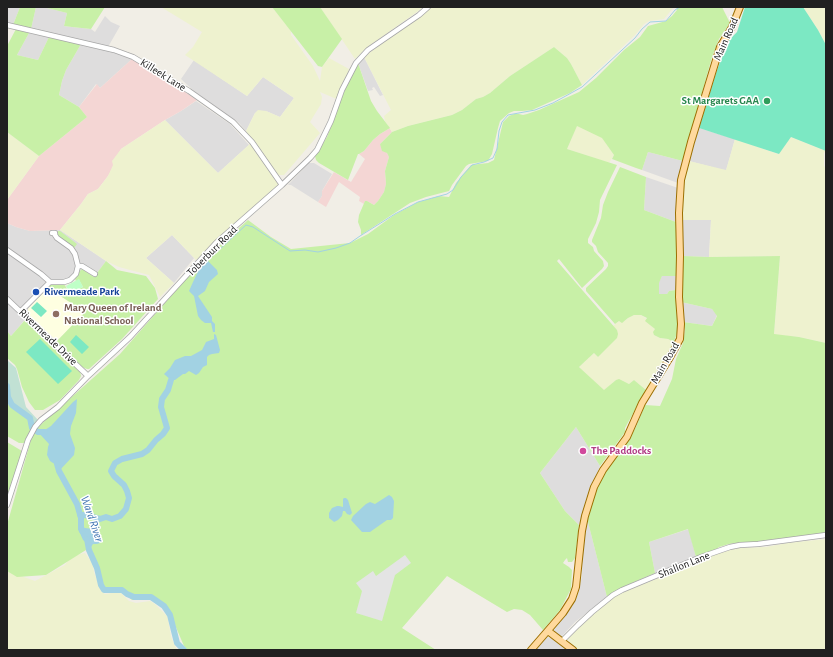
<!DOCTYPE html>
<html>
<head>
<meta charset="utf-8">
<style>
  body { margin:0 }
  #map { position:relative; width:833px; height:657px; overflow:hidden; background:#f1eee6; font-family:"Alegreya Sans",sans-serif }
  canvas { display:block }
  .frame { position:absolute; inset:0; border:8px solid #202020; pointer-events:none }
</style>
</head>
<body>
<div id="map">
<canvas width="833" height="657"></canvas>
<div class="frame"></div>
</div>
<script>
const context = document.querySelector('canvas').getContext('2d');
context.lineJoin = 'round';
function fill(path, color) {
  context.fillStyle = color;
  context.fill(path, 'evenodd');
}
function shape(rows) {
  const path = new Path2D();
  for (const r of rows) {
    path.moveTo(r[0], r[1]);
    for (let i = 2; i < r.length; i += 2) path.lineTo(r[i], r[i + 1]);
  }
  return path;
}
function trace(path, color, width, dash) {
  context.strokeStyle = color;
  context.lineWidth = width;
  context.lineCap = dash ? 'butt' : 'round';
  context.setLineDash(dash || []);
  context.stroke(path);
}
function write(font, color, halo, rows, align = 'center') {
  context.font = font + ' "Alegreya Sans",sans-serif';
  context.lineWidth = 3;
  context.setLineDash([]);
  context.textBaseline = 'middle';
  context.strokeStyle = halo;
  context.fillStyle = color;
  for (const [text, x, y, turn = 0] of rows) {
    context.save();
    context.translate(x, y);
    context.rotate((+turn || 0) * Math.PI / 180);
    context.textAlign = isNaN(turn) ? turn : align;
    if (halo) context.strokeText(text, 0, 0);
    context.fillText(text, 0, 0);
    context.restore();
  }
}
fill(shape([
  [7,7,20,7,13,25,7,23],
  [36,7,43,7,67,13,64,26,72,27,91,29,95,32,105,16,111,22,120,26,108,47,31,29],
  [29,33,49,37,38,60,17,55],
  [81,44,119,53,132,59,100,88,96,84,79,107,59,95,62,81,66,70],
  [364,57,383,95,380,96,374,87,372,88,373,90,368,91,358,63],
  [194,60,247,96,263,77,294,98,280,117,266,111,255,113,246,131,239,123,195,92,181,79],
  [196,101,230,124,249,145,218,173,165,120,181,111],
  [699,128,735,139,726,171,689,161],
  [648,152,683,161,678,183,642,170],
  [309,163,314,163,332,174,322,191,322,196,318,202,291,185,288,185],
  [646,177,678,188,676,222,644,210],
  [681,220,711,220,709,257,683,256],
  [7,223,16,227,30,231,60,230,106,261,94,277,79,272,75,279,64,284,51,285,28,309,28,312,29,315,11,336,7,331],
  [172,235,194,258,174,283,146,258],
  [662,276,677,276,676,290,669,291,667,294,659,294,659,282],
  [681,302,712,309,717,315,712,326,683,322],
  [576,427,600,466,592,485,579,525,565,511,540,473],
  [587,518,607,597,575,622,562,636,559,635,555,632,554,629,572,606,578,593,582,576,583,533],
  [689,529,696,557,655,573,649,542],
  [547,637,551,638,568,650,535,650]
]), '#dedddd');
fill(shape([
  [132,59,138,60,197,100,181,111,165,120,121,149,112,170,108,176,98,189,88,194,81,204,60,230,30,231,16,227,7,223,7,200,39,156,87,117,79,107,97,84,100,88],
  [390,128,392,132,380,144,387,153,389,157,385,171,386,184,384,192,378,201,374,205,367,201,365,201,364,204,359,201,360,197,339,182,326,207,318,202,322,196,322,191,334,172,351,182,365,159,359,154,364,151,373,140,380,134]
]), '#f4d6d4');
fill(shape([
  [48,288,85,312,57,341,29,315,28,312,28,309]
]), '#feffe1');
fill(shape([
  [161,7,272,7,291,31,291,35,313,66,320,81,322,67,329,58,349,69,339,100,320,92,322,97,321,104,310,122,320,133,284,175,279,175,272,171,282,185,196,260,172,235,146,258,174,283,160,297,149,275,119,267,106,261,60,230,81,204,88,194,98,189,108,176,113,165,112,161,121,149,165,120,218,173,252,142,246,131,255,113,258,110,266,111,280,117,294,98,263,77,247,96,185,55,193,47,202,32],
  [320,7,423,7,417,12,369,46,355,59],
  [430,7,674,7,664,19,649,21,644,24,635,35,582,85,571,64,567,58,554,47,510,76,490,93,483,97,476,99,462,110,452,115,408,126,392,132,385,121,384,116,391,110,364,57],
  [803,7,826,7,826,45,818,30],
  [577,125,602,137,614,155,609,163,567,149],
  [7,132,39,156,7,200],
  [791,137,826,151,824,153,824,166,826,168,826,343,799,337,774,335,780,256,709,257,711,220,681,220,683,188,686,172,689,161,726,170,735,139,778,154],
  [637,314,641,315,647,319,655,329,654,335,660,338,668,339,674,342,670,353,646,390,634,380,629,384,616,380,604,391,579,367,594,353,598,357,617,330,613,326,619,321,623,322,631,316],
  [826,539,826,650,577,650,568,640,568,639,584,622,614,597,624,592,717,554,738,548,766,547,787,543],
  [85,553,93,564,94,572,101,591,105,594,119,592,122,594,129,601,136,603,150,601,155,604,167,616,168,619,171,637,177,650,7,650,7,571,35,581,65,565,69,559,76,555]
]), '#eef2cf');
fill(shape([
  [20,7,36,7,31,29,13,25],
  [43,7,105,7,91,29,72,27,64,26,67,13],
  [272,7,320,7,342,39,322,67,318,66],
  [676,7,722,7,730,23,719,39,712,57,683,161,648,152,642,170,636,168,612,159,614,155,602,138,577,126,567,149,617,165,600,200,599,212,596,223,588,239,588,243,593,247,594,251,603,261,604,266,602,269,582,288,559,259,557,261,617,330,618,334,617,338,598,357,594,353,579,367,604,390,616,380,619,379,629,384,634,380,646,390,625,428,625,432,600,466,576,427,540,473,565,511,579,525,575,558,572,562,568,562,567,558,565,560,563,563,569,567,572,570,571,589,560,610,543,630,530,615,522,610,514,609,507,612,447,576,402,628,436,650,187,650,184,646,169,611,152,600,132,600,120,589,106,589,86,550,46,575,17,577,7,571,7,525,32,436,38,427,120,354,201,262,248,220,271,237,291,249,350,243,368,234,394,215,418,202,439,196,449,197,456,183,471,165,488,163,494,160,503,122,509,116,514,114,519,114,523,115,527,114,539,110,579,92,596,78,624,50,640,37,648,26,666,21,672,16,677,10],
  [16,29,29,33,17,55,38,60,49,37,81,44,66,70,62,81,59,95,79,107,87,117,39,156,7,132,7,46],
  [554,47,567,58,571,64,582,85,570,93,532,110,522,111,514,111,509,113,500,121,498,128,492,154,488,161,469,164,466,166,452,185,449,191,426,197,410,203,361,235,361,230,358,222,359,215,365,201,367,201,374,205,378,201,384,192,386,184,385,171,389,157,387,153,382,151,380,144,392,132,408,126,452,115,462,110,476,99,483,97,490,93,510,76],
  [358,63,371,101,377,111,390,128,380,134,373,140,364,151,359,154,358,154,348,180,319,163,316,160,315,156,327,137,344,92,351,76],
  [620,167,646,177,644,210,676,222,677,276,662,276,659,283,659,294,667,294,669,291,676,290,676,304,678,330,674,342,668,339,660,338,654,335,653,332,655,329,645,321,647,318,641,315,634,315,628,318,622,323,619,321,615,324,586,291,586,288,606,269,608,266,608,263,598,252,596,246,592,242,592,240,601,218,603,205,608,192],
  [58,231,60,231,77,244,74,248,76,251,75,252,57,236],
  [683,256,709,257,780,256,774,334,799,337,826,343,826,399,825,401,826,405,826,534,752,543,735,543,729,544,719,547,713,552,696,557,688,529,649,542,655,573,625,586,607,597,587,518,597,485,612,461,626,444,636,427,645,405,660,406,672,379,676,359,683,343,685,330,683,322,712,326,717,316,712,309,681,302],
  [106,261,117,270,146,276,155,288,158,299,122,339,89,369,87,369,82,367,56,342,85,312,48,288,51,284,64,284,69,292,72,290,73,292,83,287,79,280,76,281,75,279,79,272,82,269,94,277],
  [25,320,80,371,81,376,79,380,60,400,43,410,35,410,29,402,22,387,17,369,15,365,7,358,7,331,11,336],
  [7,404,30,418,32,428,25,443,19,443,7,436],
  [7,442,22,451,7,500]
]), '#c8f0a7');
fill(shape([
  [7,360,16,368,26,407,38,420,32,428,30,418,7,404]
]), '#c1e1d4');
fill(shape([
  [79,279,83,287,73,292,72,290,69,292,66,286]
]), '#bfffc7');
fill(shape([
  [745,7,803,7,818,30,826,45,826,151,791,137,779,154,699,128,716,73,728,41,737,32],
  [37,302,47,311,41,317,31,308],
  [76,335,89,347,82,354,70,342],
  [40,339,72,371,58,384,26,352]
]), '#7ce8c3');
fill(shape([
  [405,555,411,563,395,575,382,621,356,613,362,591,356,583,373,571,376,576]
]), '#e4e4e4');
fill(shape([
  [207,260,217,270,218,274,209,282,205,291,198,296,212,317,212,321,215,324,215,332,213,332,211,323,205,323,201,320,198,316,194,296,189,291,193,282,202,263],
  [214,334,216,335,220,350,219,353,212,354,209,355,207,357,207,365,203,367,199,373,196,375,189,371,185,374,183,374,175,380,171,380,164,374,170,368,175,360,185,356,191,356,202,350,206,342,214,339],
  [77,399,76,413,71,426,70,434,75,448,74,455,59,471,56,465,50,461,47,455,48,447,49,444,38,432,45,430,51,426,73,402],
  [389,495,392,497,394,501,393,518,391,520,387,520,370,532,362,532,351,520,353,516,366,504,370,502,375,504],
  [344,498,346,498,348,500,352,513,350,515,347,514,345,511,343,511,342,516,338,520,334,522,333,521,329,518,329,513,332,508,337,506,339,506,343,507,343,499],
  [79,524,83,524,83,527,85,528,93,529,95,531,96,534,101,539,100,543,97,544,93,544,91,547,87,546,87,543,83,540,79,531]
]), '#a2d2e3');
trace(shape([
  [207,261,246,225,253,227,290,251,305,250,318,252,336,248,350,243,360,236,395,214,418,202,447,194,453,190,461,177,472,165,484,162,493,158,497,149,499,131,502,122,508,115,535,110,553,103,582,87,635,38,642,29,650,22,666,21,675,10,680,7]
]), '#a2d2e3', 1);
trace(shape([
  [7,386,8,397,12,405,30,418,32,428,38,432,45,432],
  [57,464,59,471,77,504,81,518,81,529,82,531],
  [80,515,85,515,100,519,106,517,112,519,120,516,126,509,129,498,127,491,124,485,114,476,111,471,115,463,122,459,142,454,148,450,156,440,163,434,167,428,161,407,162,399,168,390,171,380],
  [87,539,89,550,97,568,101,585,104,590,122,590,127,594,134,597,151,597,164,606,170,615,177,643,184,650]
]), '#a2d2e3', 6);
const minor = shape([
  [7,25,114,50,133,57,189,91,233,122,252,142,282,185],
  [7,250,41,274,50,282,21,311],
  [78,266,82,266,95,274],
  [50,282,64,282,70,280,76,274,78,266,75,254,71,248,57,238,55,235,55,233,52,233],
  [7,299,88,376],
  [7,505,28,440,35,427,41,420,58,407,88,376,130,337,216,243,282,185,310,158,317,150,331,121,342,90,356,63,368,50,419,15,428,7],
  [562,641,578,625,592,612,613,595,622,590,701,557,730,547,740,545,758,544,826,535]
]);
const major = shape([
  [548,631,573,650],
  [531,650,563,613,572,599,576,587,582,531,585,516,594,487,603,470,627,437,642,403,669,359,680,339,681,324,679,297,680,256,679,213,681,180,691,142,720,47,732,27,740,7]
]);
trace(minor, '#a7a7a7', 6);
trace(major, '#9c6f00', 8);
trace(minor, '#fff', 4.5);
trace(major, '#ffd99d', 6);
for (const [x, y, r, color] of [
  [767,101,4,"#2e9e5b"],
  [36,292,4,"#1a4fb4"],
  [56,314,4,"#8d6e63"],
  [583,451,4,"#d1479c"]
]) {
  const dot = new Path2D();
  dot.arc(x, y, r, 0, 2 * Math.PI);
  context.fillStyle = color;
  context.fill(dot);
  trace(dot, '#fff', 1.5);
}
write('11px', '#202020', '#fff', [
  ["Main Road",726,39,-66],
  ["Killeek Lane",163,75,32],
  ["Toberburr Road",212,251,-45],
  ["Rivermeade Drive",48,337,44],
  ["Main Road",665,363,-60],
  ["Shallon Lane",684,565,-22]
]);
write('bold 11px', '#27864d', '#fff', [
  ["St Margarets GAA",759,101]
], 'right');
write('bold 11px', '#164399', '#fff', [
  ["Rivermeade Park",44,292]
], 'left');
write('bold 11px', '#785e54', '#fff', [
  ["Mary Queen of Ireland",64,308],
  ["National School",64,321]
], 'left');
write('bold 11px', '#b23c85', '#fff', [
  ["The Paddocks",591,451]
], 'left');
write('italic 12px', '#4074b2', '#fff', [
  ["Ward River",92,519,71]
]);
</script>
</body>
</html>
